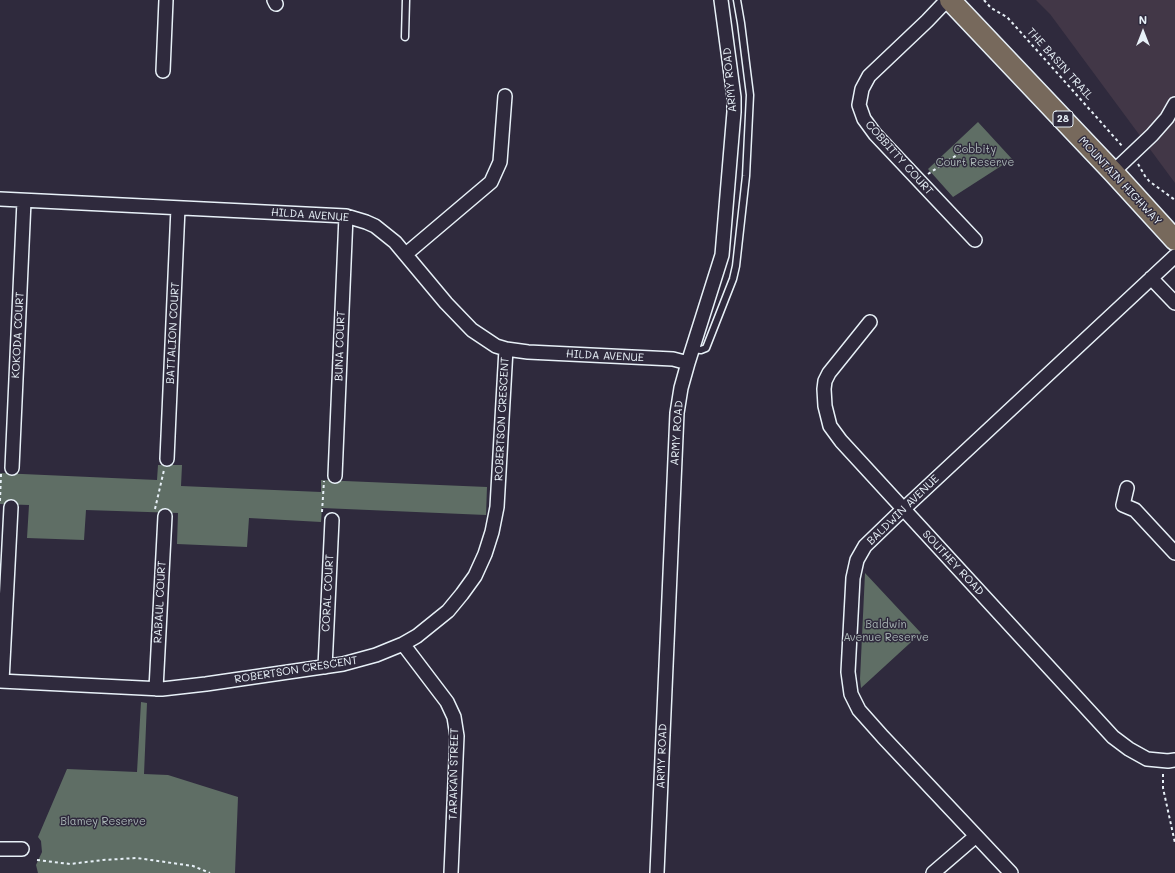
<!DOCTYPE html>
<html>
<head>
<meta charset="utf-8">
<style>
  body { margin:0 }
  #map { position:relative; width:1175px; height:873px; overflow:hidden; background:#2f2a3d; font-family:Mali,sans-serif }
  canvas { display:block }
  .north { position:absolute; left:1123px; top:12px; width:40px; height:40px; -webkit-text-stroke:3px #2f2a3d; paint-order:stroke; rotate:0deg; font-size:11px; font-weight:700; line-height:16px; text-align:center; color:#e8f1f8 }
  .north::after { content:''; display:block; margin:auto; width:14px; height:18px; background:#e8f1f8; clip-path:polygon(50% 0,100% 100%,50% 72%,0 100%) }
</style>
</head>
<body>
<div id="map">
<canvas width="1175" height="873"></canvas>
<div class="north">N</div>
</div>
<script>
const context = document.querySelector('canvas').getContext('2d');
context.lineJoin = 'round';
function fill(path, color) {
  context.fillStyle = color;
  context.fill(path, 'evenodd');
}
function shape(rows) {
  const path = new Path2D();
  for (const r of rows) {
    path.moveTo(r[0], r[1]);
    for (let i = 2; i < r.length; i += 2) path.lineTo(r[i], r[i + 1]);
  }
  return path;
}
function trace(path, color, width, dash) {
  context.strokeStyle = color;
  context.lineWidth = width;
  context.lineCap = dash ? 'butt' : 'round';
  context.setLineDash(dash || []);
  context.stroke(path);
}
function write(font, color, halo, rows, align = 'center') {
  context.font = font + ' Mali,sans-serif';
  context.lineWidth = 3;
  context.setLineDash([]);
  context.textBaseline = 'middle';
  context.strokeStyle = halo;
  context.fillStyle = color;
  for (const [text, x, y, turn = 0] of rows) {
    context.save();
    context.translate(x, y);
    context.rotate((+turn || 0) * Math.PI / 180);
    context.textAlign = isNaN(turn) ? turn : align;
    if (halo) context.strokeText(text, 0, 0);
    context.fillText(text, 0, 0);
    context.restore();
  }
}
fill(shape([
  [1036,0,1175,0,1175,183,1050,14]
]), '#423747');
fill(shape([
  [978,122,1012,159,953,197,928,169],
  [158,465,182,465,181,486,321,492,321,480,487,487,486,515,322,508,321,522,249,518,247,547,177,544,178,513,86,510,84,540,27,538,29,505,0,504,0,473,157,480],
  [865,573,921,633,861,688,860,679],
  [141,702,147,703,144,774,168,775,238,797,235,873,38,873,36,865,42,852,41,841,38,837,67,769,137,772]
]), '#5f6e65');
const lane = shape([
  [405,37,406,0],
  [692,349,701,350,706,348,733,279,736,266,746,176,750,95,741,23,737,0]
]);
const street = shape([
  [274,0,276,4],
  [947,0,927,21,869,76,862,89,859,105,864,119,875,134,975,240],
  [163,71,166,0],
  [1113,172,1152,135,1167,118,1175,104],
  [0,199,346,216,366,222,375,226,395,242,446,303,472,330,496,346,506,349,528,352,673,359,688,363],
  [406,254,491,182,500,162,505,96],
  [1151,278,1175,303],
  [870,322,829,373,825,381,824,389,825,406,830,426,841,441,1113,737,1129,749,1147,759,1168,761,1175,760],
  [167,459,178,208],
  [12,468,24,201],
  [335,476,346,216],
  [1127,488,1123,505,1135,510,1175,553],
  [403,644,447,702,454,717,457,736,451,873],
  [325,667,332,520],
  [0,681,162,689,206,684,343,664,376,655,403,644,417,636,448,611,462,594,475,576,485,554,492,532,497,507,506,349],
  [2,681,11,507],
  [156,689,165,516],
  [0,849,22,849],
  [657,873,677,413,681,388,688,363,722,255,734,112,734,97,721,0],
  [933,873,976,836],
  [1011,873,883,737,859,710,851,694,848,672,853,578,857,560,865,546,895,517,1175,256]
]);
const primary = shape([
  [950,0,1113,172,1175,240]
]);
trace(lane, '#e8f1f8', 9);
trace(street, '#e8f1f8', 16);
trace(primary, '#e8f1f8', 23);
trace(shape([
  [984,0,991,8,1007,17,1059,75,1123,147],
  [1138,164,1145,176,1149,181,1175,200],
  [928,174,966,149],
  [0,501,1,474],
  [155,509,164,470],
  [322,512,324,481],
  [1163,774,1163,788,1175,843],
  [37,860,70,864,103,860,137,858,193,866,210,873]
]), '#e8f1f8', 2, [3, 3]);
trace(lane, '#2f2a3d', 6);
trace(street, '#2f2a3d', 13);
trace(primary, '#77695c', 20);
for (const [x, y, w] of [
  [1063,119,20]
]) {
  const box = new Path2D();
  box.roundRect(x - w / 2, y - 8, w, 16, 3);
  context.fillStyle = '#2f2a3d';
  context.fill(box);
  trace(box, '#e8f1f8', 1);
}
write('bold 10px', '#e8f1f8', null, [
  ["28",1063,119]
]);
write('11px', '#e8f1f8', '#2f2a3d', [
  ["THE BASIN TRAIL",1060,64,48],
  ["ARMY ROAD",730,80,-95],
  ["COBBITTY COURT",899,158,48],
  ["MOUNTAIN HIGHWAY",1120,181,47],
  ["HILDA AVENUE",310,215,4],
  ["BATTALION COURT",173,333,-87],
  ["KOKODA COURT",18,335,-87],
  ["BUNA COURT",340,346,-88],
  ["HILDA AVENUE",605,356,3],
  ["ROBERTSON CRESCENT",502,419,-87],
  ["ARMY ROAD",677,433,-86],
  ["BALDWIN AVENUE",903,510,-44],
  ["SOUTHEY ROAD",953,563,47],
  ["CORAL COURT",328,593,-87],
  ["RABAUL COURT",160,602,-87],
  ["ROBERTSON CRESCENT",296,670,-9],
  ["ARMY ROAD",662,756,-88],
  ["TARAKAN STREET",454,774,-89]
]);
write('11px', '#aab6b6', '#2f2a3d', [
  ["Cobbity",975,150],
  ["Court Reserve",975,163],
  ["Baldwin",886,625],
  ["Avenue Reserve",886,638],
  ["Blamey Reserve",103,822]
]);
</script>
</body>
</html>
